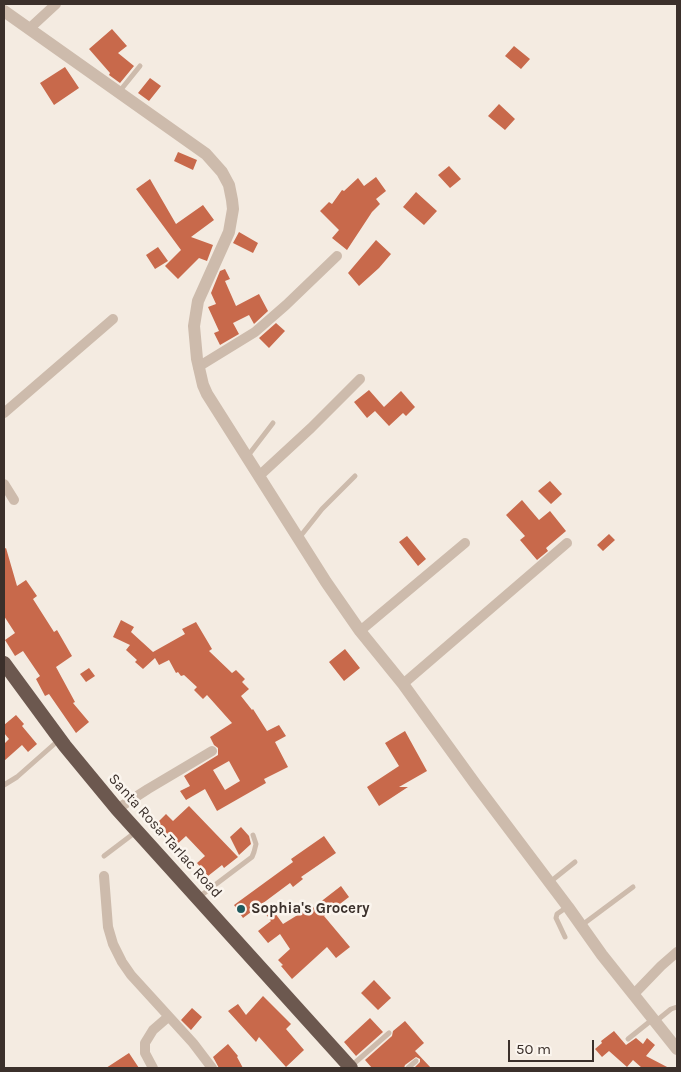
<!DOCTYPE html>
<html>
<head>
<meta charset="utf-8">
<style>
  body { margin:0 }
  #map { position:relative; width:681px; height:1072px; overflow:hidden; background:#f4ebe1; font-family:Karla,sans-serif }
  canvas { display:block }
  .frame { position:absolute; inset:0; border:5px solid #3b302b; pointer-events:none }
  .scale { position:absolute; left:508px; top:1040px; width:86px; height:22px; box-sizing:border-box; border:2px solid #3b302b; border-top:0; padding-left:6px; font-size:15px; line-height:18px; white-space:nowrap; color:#3b302b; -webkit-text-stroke:4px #fbf5ee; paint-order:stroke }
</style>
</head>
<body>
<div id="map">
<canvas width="681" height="1072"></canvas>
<div class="frame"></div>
<div class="scale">50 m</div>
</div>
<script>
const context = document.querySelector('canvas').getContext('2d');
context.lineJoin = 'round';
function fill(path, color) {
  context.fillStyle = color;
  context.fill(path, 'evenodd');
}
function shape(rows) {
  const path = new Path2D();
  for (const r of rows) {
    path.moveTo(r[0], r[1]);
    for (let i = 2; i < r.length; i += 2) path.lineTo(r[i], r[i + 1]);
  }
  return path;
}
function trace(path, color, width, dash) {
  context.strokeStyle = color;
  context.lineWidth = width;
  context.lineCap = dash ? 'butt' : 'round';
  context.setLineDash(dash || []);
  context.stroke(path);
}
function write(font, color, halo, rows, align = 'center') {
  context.font = font + ' Karla,sans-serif';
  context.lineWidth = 5;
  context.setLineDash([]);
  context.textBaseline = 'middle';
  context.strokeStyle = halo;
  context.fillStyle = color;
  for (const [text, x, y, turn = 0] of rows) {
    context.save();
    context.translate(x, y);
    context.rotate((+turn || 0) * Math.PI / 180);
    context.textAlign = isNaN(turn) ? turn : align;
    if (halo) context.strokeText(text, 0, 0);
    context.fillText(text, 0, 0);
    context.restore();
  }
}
fill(shape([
  [112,29,127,46,118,53,134,66,120,83,109,75,110,73,89,49],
  [514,46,530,59,521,69,505,56],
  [65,67,79,88,54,105,40,83],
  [150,78,161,86,149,101,138,93],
  [499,104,515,119,505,130,488,116],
  [178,152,197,160,193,170,174,161],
  [449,166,461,179,450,188,438,175],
  [376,177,386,191,376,199,380,204,372,212,347,250,332,238,339,230,320,211,329,202,332,204,342,190,344,191,358,178,364,186],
  [150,179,176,224,203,205,214,220,191,237,213,245,207,261,199,258,178,279,165,266,181,250,136,189],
  [416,192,437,211,424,225,403,207],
  [239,232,258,243,253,253,233,243],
  [376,240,391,254,379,268,359,286,348,273],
  [158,247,168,261,155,269,146,255],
  [225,269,230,279,225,281,236,306,259,294,268,311,254,324,249,315,233,323,239,334,220,345,214,333,219,331,208,307,216,304,211,293,220,271],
  [276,323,285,331,269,348,259,338],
  [369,390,384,407,401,391,415,407,406,416,403,413,389,426,375,411,367,418,354,402],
  [550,481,562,494,551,504,538,491],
  [522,500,539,520,550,511,566,531,546,548,548,551,537,560,520,540,525,536,506,515],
  [609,534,615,540,603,551,597,545],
  [407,536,426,559,418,566,399,542],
  [6,548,17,586,26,580,37,596,33,599,54,632,57,630,72,656,56,667,75,702,73,703,89,722,76,733,49,694,45,696,36,679,40,676,23,651,15,656,5,640,15,633,4,616,4,549],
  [121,620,134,627,131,632,153,652,185,634,182,629,196,622,212,649,209,651,232,673,236,670,245,679,242,682,249,689,241,696,252,710,253,709,267,731,279,725,286,736,275,742,288,767,264,779,266,783,217,811,205,789,186,800,180,791,190,786,184,776,218,755,218,748,214,745,210,737,232,723,207,695,203,699,194,690,197,687,184,675,181,676,178,672,176,673,169,660,159,665,155,658,143,669,135,662,137,660,126,650,130,645,113,637],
  [229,761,240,781,225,790,213,770],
  [345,649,360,668,344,681,329,662],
  [89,668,95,676,86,682,80,674],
  [16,715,24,724,22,726,37,744,28,752,22,745,4,761,4,744,9,739,4,733,4,725],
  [405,731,427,771,399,787,408,787,379,806,367,787,399,766,385,743],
  [189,806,238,857,224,868,222,865,208,876,197,863,205,856,186,836,173,848,154,826,166,814,173,821],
  [241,827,249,836,251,844,239,855,230,837],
  [324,836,336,853,301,877,303,879,293,887,290,883,243,918,234,905,293,862,291,859],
  [341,886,349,897,324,916,350,947,336,958,327,947,292,979,281,966,283,965,278,960,290,949,280,934,268,943,258,931,271,921,265,913,272,909,283,924,309,908,310,910],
  [374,980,391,998,378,1010,361,993],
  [263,996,291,1024,286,1029,304,1050,286,1067,259,1037,256,1042,228,1011,238,1004,246,1015],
  [192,1008,202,1017,191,1030,181,1020],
  [370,1018,383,1032,356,1056,344,1042],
  [405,1021,424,1043,415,1051,431,1068,414,1068,420,1062,420,1059,416,1057,405,1065,404,1068,372,1068,365,1060,392,1036,393,1031],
  [614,1031,626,1045,636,1038,643,1044,647,1038,655,1045,646,1056,669,1068,642,1068,633,1060,627,1067,609,1051,602,1057,595,1049,602,1043,601,1041],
  [228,1044,238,1056,237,1057,243,1068,219,1068,213,1057],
  [129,1053,139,1068,106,1068]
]), '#c8694b');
trace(shape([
  [119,92,140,66],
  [247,457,273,423],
  [299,538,322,509,355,476],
  [4,785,17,777,60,739],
  [104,856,137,831],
  [550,882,575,862],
  [199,897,252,857,254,852,256,844,253,835],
  [582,925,633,887],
  [565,937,556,918,557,914,567,907],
  [655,1022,671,1009,677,1007],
  [628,1039,653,1019],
  [350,1067,389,1033],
  [408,1068,416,1061]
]), '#cdbbac', 5);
trace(shape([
  [30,28,56,4],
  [198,367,255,332,286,305,337,256],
  [4,413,113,319],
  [259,476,311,428,360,379],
  [4,484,14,500],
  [360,631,465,543],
  [403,684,567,543],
  [117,809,148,789,212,751],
  [104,876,108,927,113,944,122,962,131,975,193,1043,212,1068],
  [634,994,661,966,677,952],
  [153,1068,145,1053,145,1043,153,1030,168,1017]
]), '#cdbbac', 10);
trace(shape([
  [4,11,206,154,222,172,229,185,232,200,233,209,229,232,198,301,194,326,197,359,203,385,207,394,326,582,360,631,403,684,476,785,568,907,602,955,677,1049]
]), '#cdbbac', 12);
trace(shape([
  [4,663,65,746,117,809,351,1068]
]), '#6c584f', 14);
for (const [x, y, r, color] of [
  [241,909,5,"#1f5a5e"]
]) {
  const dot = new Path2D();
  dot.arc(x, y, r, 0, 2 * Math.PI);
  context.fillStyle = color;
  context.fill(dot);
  trace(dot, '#fbf5ee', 2);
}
write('15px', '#3b302b', '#fbf5ee', [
  ["Santa Rosa-Tarlac Road",165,836,48]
]);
write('bold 15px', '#3b302b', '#fbf5ee', [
  ["Sophia's Grocery",251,909]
], 'left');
</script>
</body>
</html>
